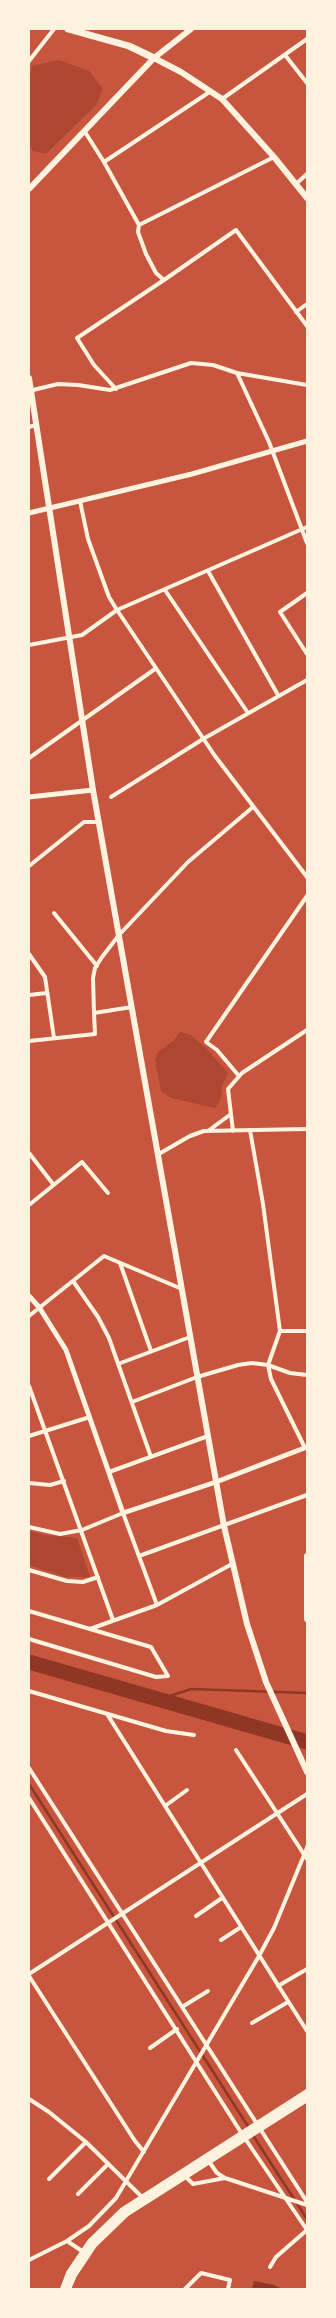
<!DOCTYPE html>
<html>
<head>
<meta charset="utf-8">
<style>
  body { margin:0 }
  #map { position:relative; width:336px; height:2318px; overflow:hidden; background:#c8553d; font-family:Raleway,sans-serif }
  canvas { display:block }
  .frame { position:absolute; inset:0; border:30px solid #fff3e0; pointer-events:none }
</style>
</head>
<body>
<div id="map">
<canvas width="336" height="2318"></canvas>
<div class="frame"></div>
</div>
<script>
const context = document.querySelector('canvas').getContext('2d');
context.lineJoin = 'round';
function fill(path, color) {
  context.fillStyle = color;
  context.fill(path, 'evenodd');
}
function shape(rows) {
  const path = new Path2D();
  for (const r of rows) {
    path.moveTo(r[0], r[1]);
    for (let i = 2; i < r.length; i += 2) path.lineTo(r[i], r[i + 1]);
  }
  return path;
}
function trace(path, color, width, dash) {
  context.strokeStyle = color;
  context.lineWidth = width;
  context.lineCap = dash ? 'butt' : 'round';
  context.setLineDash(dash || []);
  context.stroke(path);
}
fill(shape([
  [59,60,89,71,103,89,96,105,46,154,33,151,29,144,29,80,32,66],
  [180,1032,191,1035,207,1049,228,1073,222,1086,221,1099,215,1108,171,1098,161,1091,155,1060,158,1052,173,1041],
  [29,1531,44,1535,77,1538,90,1577,66,1577,29,1565]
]), '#ae4732');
fill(shape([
  [254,2281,274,2285,282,2289,252,2289]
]), '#8f3625');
trace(shape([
  [161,1699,191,1689,307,1693],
  [29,1784,249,2128],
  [252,2134,307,2219]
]), '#8f3625', 2.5);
trace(shape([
  [29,1662,307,1742]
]), '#8f3625', 15);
trace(shape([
  [304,1855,307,1846]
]), '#fff3e0', 3);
trace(shape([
  [285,55,307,83],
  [29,61,54,29],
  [222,99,307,39],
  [85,132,104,162,139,225,138,232,146,254,156,273,164,280,236,230,307,326],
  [104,162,211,91],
  [296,184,307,174],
  [139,225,274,157],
  [296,312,307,304],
  [237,373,269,442,307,543],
  [116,389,94,365,77,338,164,280],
  [29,391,58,384,78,385,110,390,191,363,213,365,237,373,307,385],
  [29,427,36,425],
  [80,501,88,539,109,597,117,610,215,756,307,877],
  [208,571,278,695],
  [165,590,248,713],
  [307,593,280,612,307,654],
  [29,645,82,635,117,610,307,527],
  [29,758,155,669],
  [111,797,203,739,307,680],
  [29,866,84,822,99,822],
  [54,913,97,966],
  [29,954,45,977,54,1038],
  [29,995,47,993],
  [94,1013,93,978,95,968,102,957,119,935,188,862,253,807],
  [29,1041,95,1034,94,1013,132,1007],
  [239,1076,217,1050,206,1042,307,896],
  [250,1130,263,1204,280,1331],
  [208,1131,231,1114],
  [233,1131,228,1089,242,1073,307,1030],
  [29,1153,53,1184],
  [157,1155,190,1136,204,1131,307,1129],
  [29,1205,82,1162,108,1193],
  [120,1263,151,1351],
  [73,1281,98,1317,109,1338,151,1457],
  [29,1316,104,1256,182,1289],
  [118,1364,190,1337],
  [29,1386,113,1620],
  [132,1402,197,1377,238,1365,252,1363,268,1365,290,1373,307,1375],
  [29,1436,90,1417],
  [305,1448,271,1379,268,1365,280,1331,307,1331],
  [109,1472,208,1436],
  [29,1483,50,1485,64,1481],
  [29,1527,60,1534,82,1530,123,1513,157,1605],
  [139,1556,307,1495],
  [29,1570,67,1581,83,1582,98,1577],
  [29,1611,90,1629,157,1605,232,1564],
  [29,1639,156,1677,168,1676,151,1647,90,1629],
  [29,1691,166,1731,194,1735],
  [107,1714,307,2031],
  [236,1750,307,1859],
  [29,1768,307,2202],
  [29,1798,242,2134,307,2230,276,2257,270,2267],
  [165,1806,187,1790],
  [196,1916,222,1898],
  [221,1940,241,1927],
  [29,1974,307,1794],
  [29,1976,135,2141,144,2152],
  [278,1986,307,1969],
  [182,2007,208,1991],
  [252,2023,288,2002],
  [150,2048,177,2029],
  [29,2099,49,2112,86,2142,144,2199],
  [208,2160,217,2173,225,2178],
  [185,2176,193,2184,225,2178,307,2205],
  [49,2179,86,2142],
  [78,2194,108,2164],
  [67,2241,89,2226,116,2198,259,1956,274,1928,304,1855],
  [29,2260,67,2241,85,2253],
  [185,2289,201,2273,230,2280,228,2289]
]), '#fff3e0', 4);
trace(shape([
  [29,513,192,474,307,441],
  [29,797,93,790],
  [29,1296,39,1307,66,1350,123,1513,216,1482,307,1447]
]), '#fff3e0', 5);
trace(shape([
  [154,58,181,72,222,99,274,157,307,198],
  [29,189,154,58,191,29],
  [29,378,93,790,224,1526,247,1624,266,1682,307,1772],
  [307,1556,307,1619],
  [63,2289,69,2273,90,2242,123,2210,307,2092],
  [68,2289,74,2275,94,2245,126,2214,307,2099]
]), '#fff3e0', 6);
trace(shape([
  [68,29,129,46,154,58]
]), '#fff3e0', 7);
</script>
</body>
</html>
